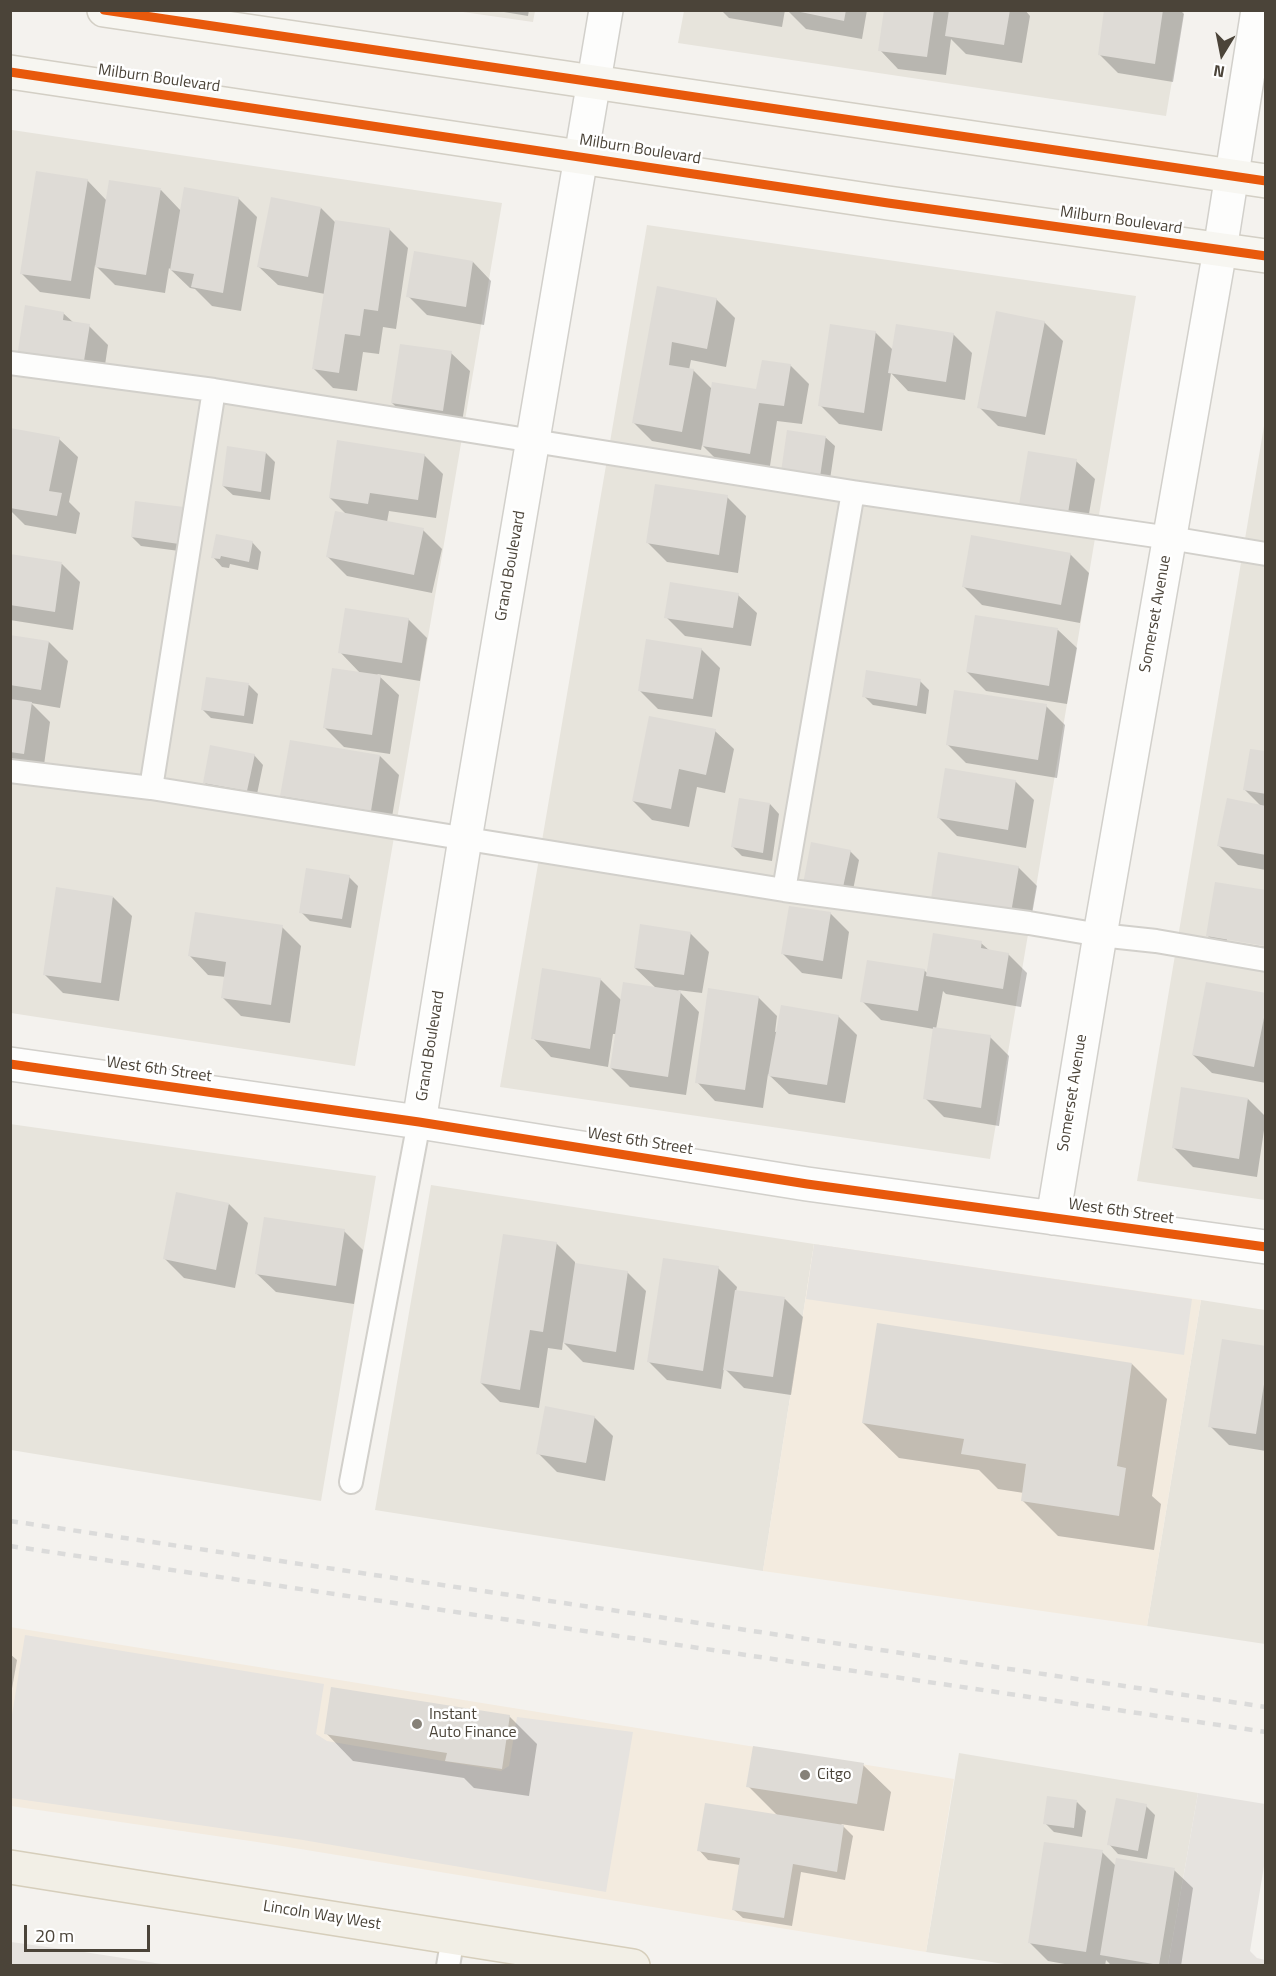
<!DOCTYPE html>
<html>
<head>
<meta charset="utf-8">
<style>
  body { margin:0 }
  #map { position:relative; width:1276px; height:1976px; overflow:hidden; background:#f4f2ee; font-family:"Titillium Web",sans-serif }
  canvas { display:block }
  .frame { position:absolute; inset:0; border:12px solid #4b4439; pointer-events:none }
  .north { position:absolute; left:1192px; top:24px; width:60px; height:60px; -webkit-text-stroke:4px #fff; paint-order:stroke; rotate:190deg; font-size:16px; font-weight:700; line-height:24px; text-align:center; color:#4b4439 }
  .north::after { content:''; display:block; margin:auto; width:21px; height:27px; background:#4b4439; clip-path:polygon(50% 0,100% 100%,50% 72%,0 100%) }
  .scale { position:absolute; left:24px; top:1925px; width:126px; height:27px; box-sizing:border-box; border:3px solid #4b4439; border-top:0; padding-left:8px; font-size:18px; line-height:21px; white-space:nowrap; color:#4b4439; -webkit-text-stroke:4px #fff; paint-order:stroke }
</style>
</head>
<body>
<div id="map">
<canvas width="1276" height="1976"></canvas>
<div class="frame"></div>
<div class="north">N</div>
<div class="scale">20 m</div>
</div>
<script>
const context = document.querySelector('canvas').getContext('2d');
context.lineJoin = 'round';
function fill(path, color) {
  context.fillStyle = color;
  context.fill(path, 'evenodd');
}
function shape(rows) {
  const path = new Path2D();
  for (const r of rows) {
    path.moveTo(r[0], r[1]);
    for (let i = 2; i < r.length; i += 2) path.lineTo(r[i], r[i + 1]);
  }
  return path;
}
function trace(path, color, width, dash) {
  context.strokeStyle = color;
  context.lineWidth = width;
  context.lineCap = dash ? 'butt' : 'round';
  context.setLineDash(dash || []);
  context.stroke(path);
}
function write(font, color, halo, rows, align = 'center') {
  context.font = font + ' "Titillium Web",sans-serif';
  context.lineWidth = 5;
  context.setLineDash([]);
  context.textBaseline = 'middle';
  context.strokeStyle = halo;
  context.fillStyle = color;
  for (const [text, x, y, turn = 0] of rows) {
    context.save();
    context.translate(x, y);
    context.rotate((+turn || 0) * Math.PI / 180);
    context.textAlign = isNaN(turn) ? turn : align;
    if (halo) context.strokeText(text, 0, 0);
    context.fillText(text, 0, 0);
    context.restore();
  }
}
fill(shape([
  [456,11,535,11,533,22],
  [684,11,1184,11,1166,116,678,43],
  [12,130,502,203,355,1066,11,1013],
  [647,225,1136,296,990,1159,500,1087],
  [1265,420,1265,1200,1137,1181],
  [10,1124,376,1176,321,1501,11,1450],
  [431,1185,814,1244,763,1571,375,1510],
  [1201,1300,1265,1310,1265,1644,1147,1626],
  [959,1753,1198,1793,1168,1965,1011,1965,926,1952]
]), '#e7e4dc');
fill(shape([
  [814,1244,1201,1300,1147,1626,763,1571],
  [10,1627,954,1779,926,1952,264,1843,11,1806]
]), '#f3ebdf');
fill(shape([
  [814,1244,1192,1299,1184,1355,806,1299],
  [25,1635,324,1684,316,1734,327,1741,501,1771,509,1766,517,1717,633,1732,606,1892,303,1840,11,1798,11,1721],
  [1198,1793,1265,1804,1265,1860,1250,1951,1257,1958,1265,1960,1265,1965,1168,1965],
  [11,1942,84,1952,168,1965,11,1965]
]), '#e6e3df');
fill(shape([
  [492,10,529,10,528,16],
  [721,10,785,10,782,27,729,18],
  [787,10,867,10,862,39,806,29],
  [886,10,1025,10,1030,16,1022,63,966,54,951,39,946,75,898,69,880,50],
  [1106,10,1180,10,1184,14,1173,82,1118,73,1099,54],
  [87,180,107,201,161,190,181,211,238,198,257,217,241,311,212,306,195,289,190,288,169,268,165,293,115,285,95,265,90,299,40,292,21,273],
  [321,208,336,223,389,229,408,248,396,329,383,327,379,354,363,352,357,391,333,388,314,369,325,294,278,285,259,267],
  [473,262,491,281,484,325,427,315,408,296],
  [658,288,716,299,735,318,726,367,691,360,689,370,693,370,712,389,758,391,790,365,809,384,802,424,777,421,769,472,722,465,702,445,701,450,652,441,633,422],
  [63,313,74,323,89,326,108,345,102,385,19,357],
  [1044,322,1063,341,1045,435,998,426,979,407],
  [875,332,893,350,953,334,972,353,965,400,908,391,891,373,882,431,839,424,820,405],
  [451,353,470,371,461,429,411,421,392,403],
  [10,429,59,439,78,457,69,502,80,513,76,534,25,525,10,510],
  [825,437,835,446,829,486,792,481],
  [266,453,275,462,270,500,233,495,223,486],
  [424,455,443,474,436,518,389,511,387,522,423,530,442,549,432,593,347,576,328,557,347,515,330,498],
  [1076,461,1095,479,1086,531,1039,524],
  [727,497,746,516,738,573,667,562,648,543],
  [183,509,192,518,187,552,141,546,132,537],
  [252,542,261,552,258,570,230,564,229,568,222,567,213,557],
  [1070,554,1089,573,1080,623,982,605,963,586],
  [10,556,62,564,80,582,73,630,10,620],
  [738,595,757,613,751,646,685,636,666,617],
  [976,617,1058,630,1077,648,1067,704,986,691,967,672],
  [408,619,427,638,420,681,377,674,399,695,390,754,344,747,325,728,361,674,340,652],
  [10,636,49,642,68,661,60,708,31,703,50,722,43,772,10,767],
  [701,649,720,668,712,717,658,709,639,690],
  [207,679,249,685,258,694,253,724,211,718,202,709],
  [920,681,929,690,926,714,873,705,864,696],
  [1046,706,1065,725,1057,778,966,763,947,744],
  [715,731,734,749,725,793,697,787,689,827,652,820,633,801],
  [1266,752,1266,870,1238,865,1219,846,1261,806,1245,790],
  [254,755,263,765,256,799,213,791,204,782],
  [380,756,399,775,390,829,301,814,282,795],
  [1015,781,1034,800,1026,848,957,836,939,818],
  [770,804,779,814,772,861,742,856,733,847],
  [850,851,859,860,851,900,813,893],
  [940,854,1018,867,1037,886,1029,931],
  [349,877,358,886,351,928,310,921,301,912],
  [1266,891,1266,944,1227,938,1227,941,1266,947,1266,961,1227,954,1208,936],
  [113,897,132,916,119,1001,63,993,44,974],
  [830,913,849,932,842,979,802,973,783,954],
  [282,927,301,946,290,1023,241,1016,222,997,226,977,208,975,190,956],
  [690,933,709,952,702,993,678,990,699,1012,686,1095,630,1087,611,1068,616,1034,613,1034,608,1067,551,1057,533,1038,600,979,621,1000,657,989,635,968],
  [981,943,990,951,1008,954,1027,973,1021,1007,946,994,943,991,936,1029,990,1037,1009,1056,999,1126,944,1117,925,1098,934,1029,881,1020,862,1001,924,970,928,974],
  [1266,995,1266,1083,1212,1073,1193,1055],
  [758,997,777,1016,775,1032,838,1016,857,1035,845,1103,789,1094,768,1074,763,1108,715,1101,697,1082],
  [1248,1099,1266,1117,1257,1177,1193,1167,1174,1148],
  [229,1204,248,1223,235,1288,184,1278,165,1259],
  [344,1231,363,1250,354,1304,276,1292,257,1274],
  [556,1243,575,1262,575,1264,627,1272,646,1291,634,1370,583,1362,563,1342,562,1350,548,1348,539,1408,500,1402,481,1383],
  [718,1268,737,1287,736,1291,785,1299,803,1317,791,1395,744,1388,724,1368,721,1389,667,1380,648,1361],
  [1266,1347,1266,1451,1229,1445,1210,1426],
  [1132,1364,1167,1399,1152,1496,1161,1504,1154,1550,1058,1536,1022,1500,1024,1493,998,1489,979,1470,899,1458,863,1423],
  [594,1417,613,1436,605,1481,557,1472,538,1453],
  [10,1654,17,1660,10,1700],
  [509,1716,537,1744,529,1796,474,1788,464,1778,353,1761,326,1733],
  [863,1765,891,1792,884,1831,841,1824,853,1836,845,1880,801,1872,792,1926,743,1918,733,1909,740,1865,708,1860,699,1850,778,1816,748,1786],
  [1077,1802,1086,1811,1082,1837,1054,1832,1045,1823],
  [1146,1806,1155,1815,1147,1859,1118,1854,1109,1844],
  [1102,1852,1116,1866,1174,1870,1193,1888,1181,1966,1112,1966,1106,1960,1105,1966,1076,1966,1048,1961,1029,1942]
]), '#0003');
fill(shape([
  [791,10,846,10,844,21],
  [884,10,934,10,927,57,878,51],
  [949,10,1010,10,1004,45,945,36],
  [1104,10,1163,10,1155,64,1098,55],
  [36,171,88,179,71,281,20,274],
  [109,180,161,188,146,275,95,267],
  [184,187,239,197,223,293,191,287,194,274,170,270],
  [271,197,321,207,308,277,257,267],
  [335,220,390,228,378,311,364,309,360,336,345,334,339,373,312,369],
  [414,251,473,261,466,307,406,297],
  [657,286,717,298,707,349,672,342,669,365,694,369,682,432,632,423],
  [25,305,64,312,63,320,90,324,83,367,17,357],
  [996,311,1045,321,1026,417,977,408],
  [830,324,876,331,864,413,818,406],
  [896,324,954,333,946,382,888,373],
  [400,344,452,351,443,411,391,403],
  [762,360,791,364,784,406,759,403,750,454,702,446,712,382,756,389],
  [10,428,60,437,49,491,62,493,57,516,10,508],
  [787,430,826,436,820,477,781,472],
  [337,440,425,454,418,500,370,493,368,504,329,498],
  [227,446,266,452,261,492,222,486],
  [1028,451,1077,459,1068,513,1019,505],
  [655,484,728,495,719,555,646,543],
  [135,501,184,507,179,544,131,537],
  [335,511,424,528,414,575,326,557],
  [216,534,253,541,249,562,221,556,220,559,211,558],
  [971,535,1071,553,1061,605,962,587],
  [10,554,62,562,55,612,10,605],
  [670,582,739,593,733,628,664,618],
  [345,608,409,618,402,663,338,653],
  [975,615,1058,628,1049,686,966,672],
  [10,635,49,641,41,690,10,685],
  [646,639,702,648,693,699,638,691],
  [332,668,381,675,372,735,323,728],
  [866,670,921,679,917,706,862,697],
  [206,677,249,683,244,716,201,710],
  [954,690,1047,704,1038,760,946,745],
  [10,699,32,702,24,754,10,752],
  [649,716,716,729,706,775,679,769,671,809,632,801],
  [290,740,380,755,371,811,280,796],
  [210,745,255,754,247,791,203,783],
  [1250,749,1266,751,1266,794,1243,790],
  [945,768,1016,780,1008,830,937,818],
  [739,798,770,803,763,853,731,847],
  [1227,798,1266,806,1266,855,1217,846],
  [811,842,851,850,842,892,803,884],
  [938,852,1019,866,1011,913,931,899],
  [306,868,350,875,342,919,299,913],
  [1215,882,1266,890,1265,946,1206,936],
  [56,887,113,896,101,983,43,975],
  [789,906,831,912,823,961,781,954],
  [195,912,283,925,271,1005,221,998,226,962,188,956],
  [640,924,691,932,684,975,634,968],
  [933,933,982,941,981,948,1009,953,1003,989,926,976],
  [867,960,925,969,918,1011,860,1002],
  [542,968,601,978,590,1049,531,1039],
  [623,982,681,991,668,1077,610,1068],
  [1206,982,1266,993,1266,1008,1254,1067,1192,1055],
  [708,988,759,996,745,1090,695,1083],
  [781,1005,839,1015,827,1085,768,1076],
  [933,1027,991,1035,981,1108,923,1099],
  [1181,1087,1248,1098,1239,1159,1172,1148],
  [176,1192,229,1203,216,1270,163,1259],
  [264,1217,345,1229,336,1286,255,1274],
  [503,1234,557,1242,543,1332,530,1330,520,1390,480,1383],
  [663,1258,719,1266,703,1371,647,1362],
  [575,1263,628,1271,616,1352,563,1343],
  [735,1290,785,1297,773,1377,723,1370],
  [877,1323,1132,1363,1117,1466,1126,1468,1119,1516,1021,1501,1026,1464,961,1454,964,1439,862,1423],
  [1222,1339,1266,1346,1266,1372,1256,1434,1208,1427],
  [545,1406,595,1416,586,1463,536,1454],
  [331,1687,510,1715,502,1769,445,1761,447,1753,324,1734],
  [753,1746,864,1763,857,1804,746,1787],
  [1047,1796,1077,1800,1074,1828,1043,1824],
  [1116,1798,1147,1804,1138,1851,1107,1845],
  [705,1803,844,1825,837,1872,793,1864,784,1918,732,1910,740,1858,697,1851],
  [1044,1842,1103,1850,1086,1952,1028,1943],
  [1116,1858,1175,1868,1159,1965,1100,1955]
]), '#dedbd6');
const lane = shape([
  [10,363,214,390,853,492,1170,538,1266,554],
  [10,771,151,788,784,890,1029,923,1100,935,1156,941,1266,960],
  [151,788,214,390],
  [784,890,853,492],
  [351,1482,419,1122],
  [448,1966,453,1937]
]);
const street = shape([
  [10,1064,419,1122,807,1184,1266,1247],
  [419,1122,465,839,606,10],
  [1053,1218,1100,935,1220,250,1258,10]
]);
const secondary = shape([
  [104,10,1266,181],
  [10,72,888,203,1266,256]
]);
const primary = shape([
  [10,1867,633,1966]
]);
trace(lane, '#d2d0cb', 26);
trace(street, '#d2d0cb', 36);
trace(secondary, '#d3cfc5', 36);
trace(primary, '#d6cebb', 36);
trace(lane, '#fdfdfc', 22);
trace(street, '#fdfdfc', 33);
trace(secondary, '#f7f6f1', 33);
trace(primary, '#f2efe6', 33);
trace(shape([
  [10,1521,1266,1707],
  [10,1546,1266,1732]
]), '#dbdbda', 4.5, [8, 8]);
trace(shape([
  [104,10,1266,181],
  [10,72,888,203,1266,256],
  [10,1064,419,1122,807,1184,1266,1247]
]), '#e8590c', 9);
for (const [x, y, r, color] of [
  [417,1724,6,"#868178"],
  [805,1775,6,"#868178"]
]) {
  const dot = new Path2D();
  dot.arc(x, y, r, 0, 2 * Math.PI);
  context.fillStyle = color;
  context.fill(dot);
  trace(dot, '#fff', 2);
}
write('16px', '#4b4439', '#fff', [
  ["Milburn Boulevard",159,79,8],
  ["Milburn Boulevard",640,150,9],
  ["Milburn Boulevard",1121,221,8],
  ["Grand Boulevard",511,566,-80],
  ["Somerset Avenue",1156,614,-80],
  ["Grand Boulevard",431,1046,-81],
  ["West 6th Street",159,1070,8],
  ["Somerset Avenue",1073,1093,-81],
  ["West 6th Street",640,1142,9],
  ["West 6th Street",1121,1212,8],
  ["Lincoln Way West",322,1916,9]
]);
write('16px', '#4b4439', '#fff', [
  ["Instant",429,1715],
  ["Auto Finance",429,1733],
  ["Citgo",817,1775]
], 'left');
</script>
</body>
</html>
